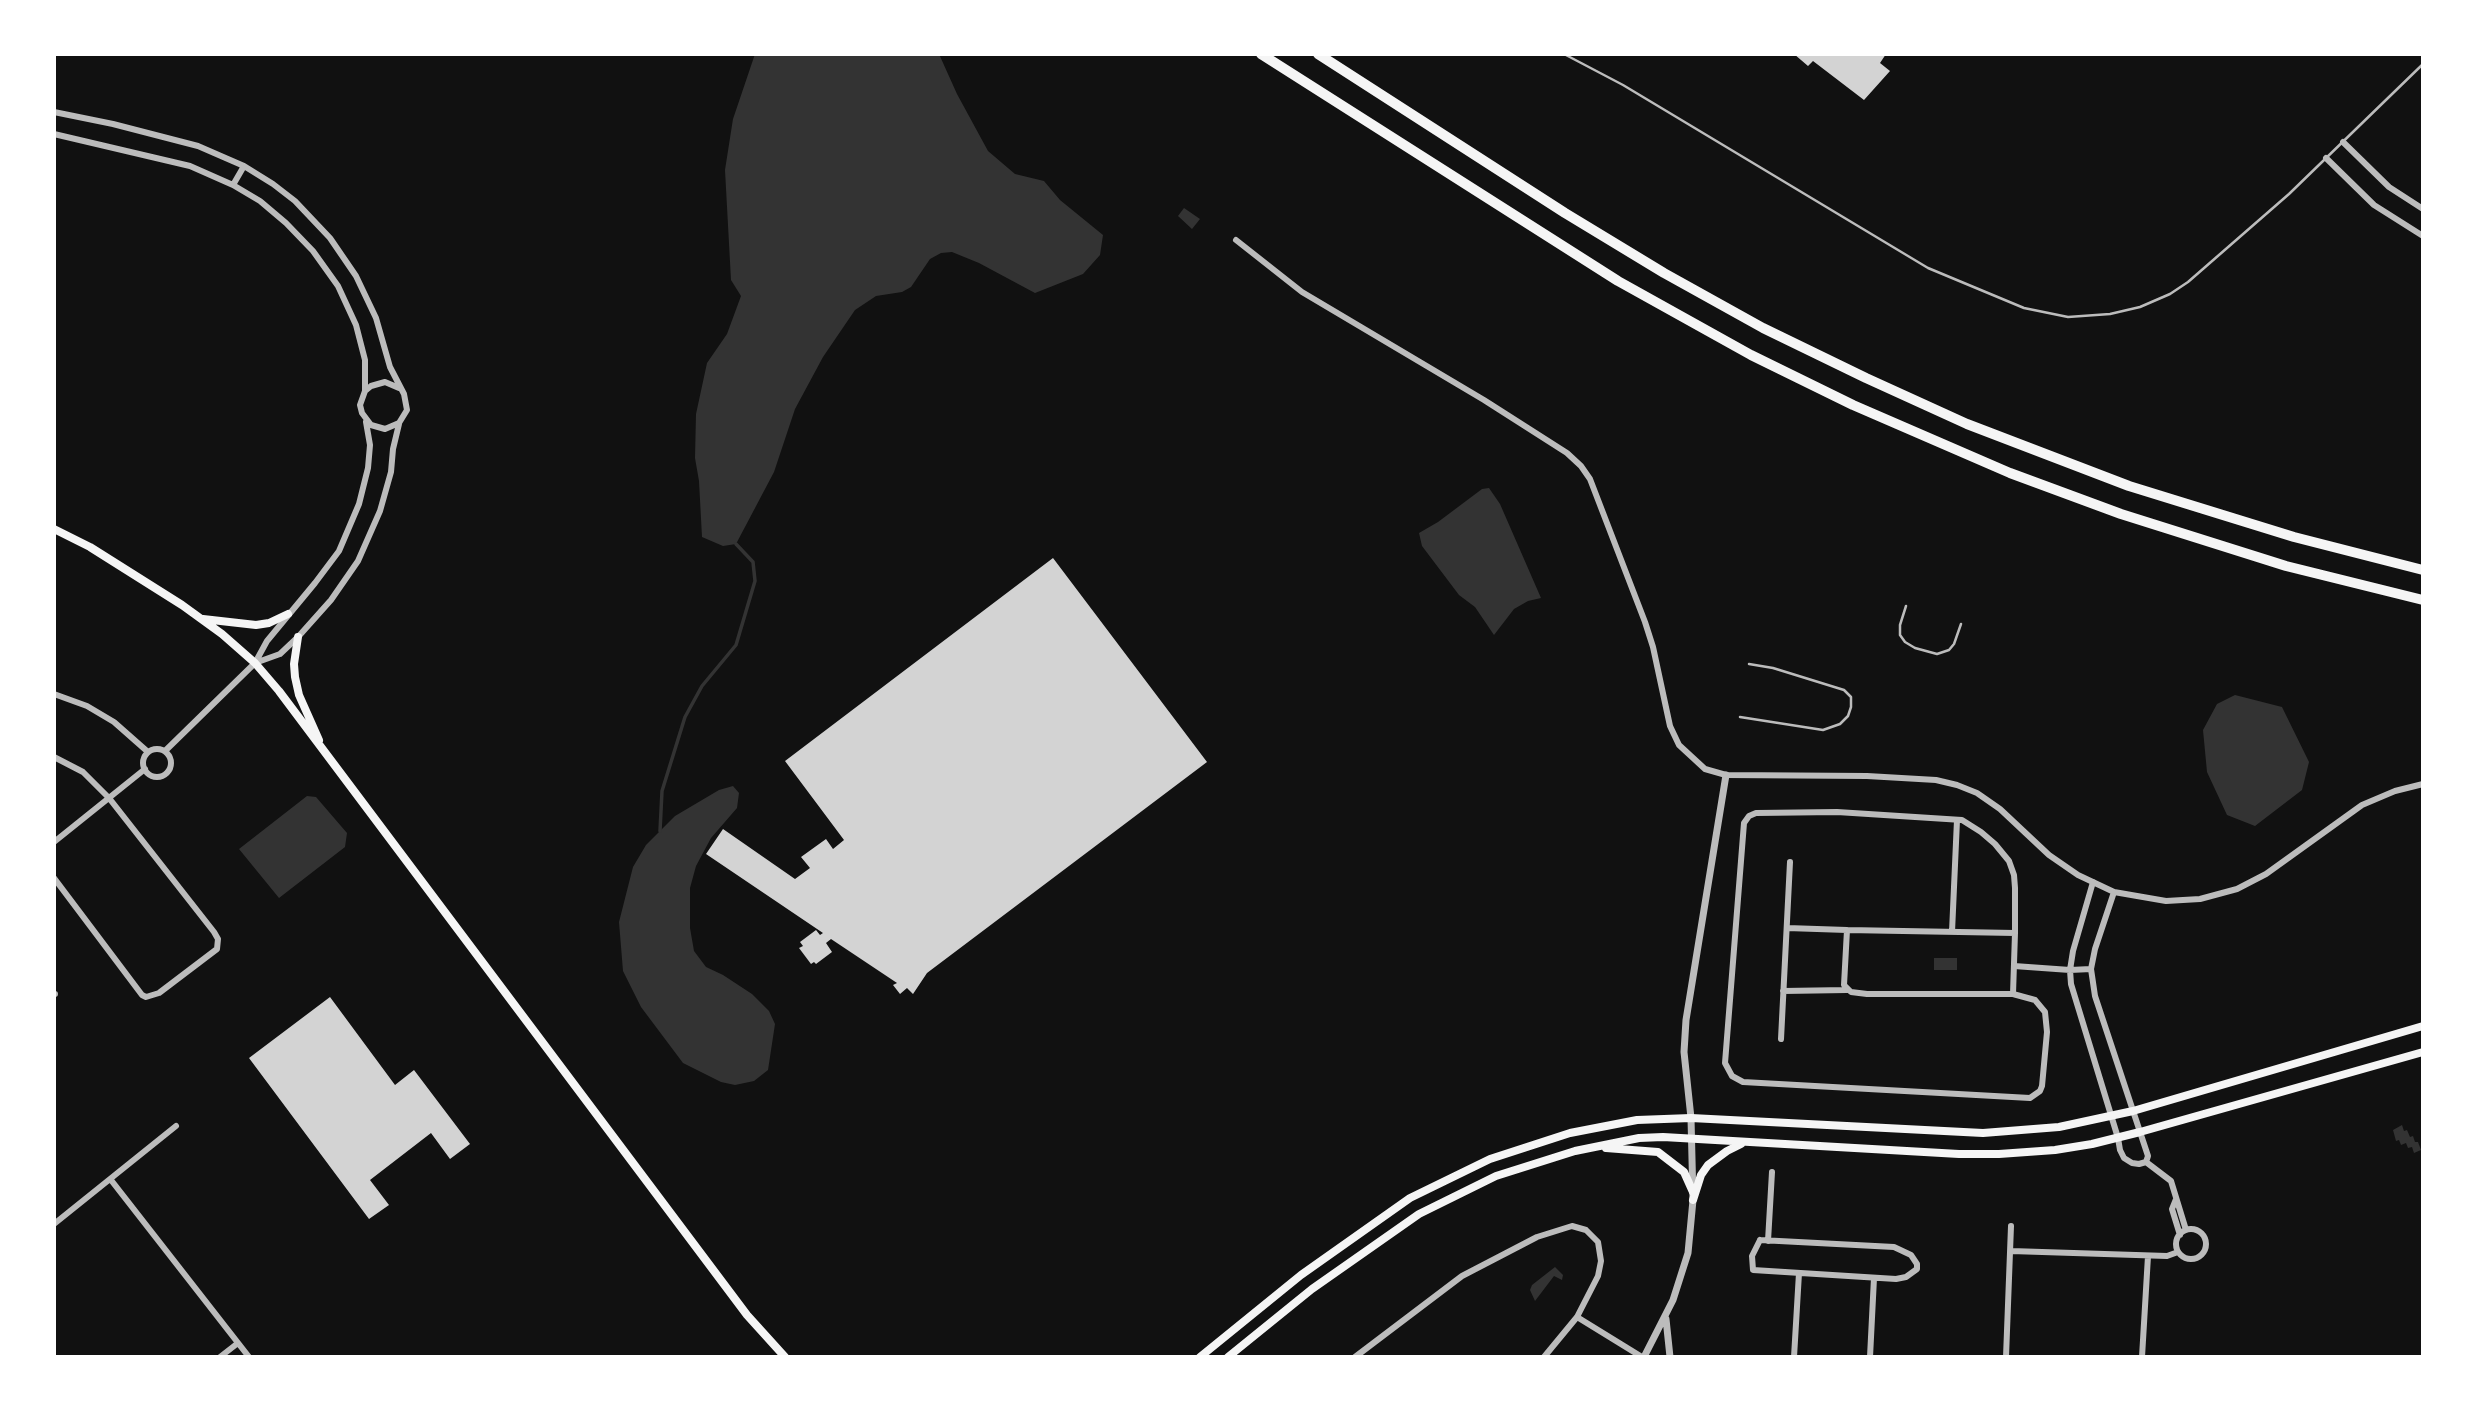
<!DOCTYPE html>
<html>
<head>
<meta charset="utf-8">
<style>
  body { margin:0 }
  #map { position:relative; width:2477px; height:1411px; overflow:hidden; background:#111; font-family:Literata,serif }
  canvas { display:block }
  .frame { position:absolute; inset:0; border:56px solid #fff; pointer-events:none }
</style>
</head>
<body>
<div id="map">
<canvas width="2477" height="1411"></canvas>
<div class="frame"></div>
</div>
<script>
const context = document.querySelector('canvas').getContext('2d');
context.lineJoin = 'round';
function fill(path, color) {
  context.fillStyle = color;
  context.fill(path, 'evenodd');
}
function shape(rows) {
  const path = new Path2D();
  for (const r of rows) {
    if (r.length === 3) {
      path.moveTo(r[0] + r[2], r[1]);
      path.arc(r[0], r[1], r[2], 0, 2 * Math.PI);
      continue;
    }
    path.moveTo(r[0], r[1]);
    for (let i = 2; i < r.length; i += 2) path.lineTo(r[i], r[i + 1]);
  }
  return path;
}
function trace(path, color, width, dash) {
  context.strokeStyle = color;
  context.lineWidth = width;
  context.lineCap = dash ? 'butt' : 'round';
  context.setLineDash(dash || []);
  context.stroke(path);
}
fill(shape([
  [755,54,939,54,957,94,988,151,1015,174,1044,181,1060,200,1103,235,1100,255,1083,274,1035,293,979,263,952,252,941,253,930,259,911,287,902,292,876,296,855,310,823,357,795,409,774,472,736,544,723,546,702,537,699,481,695,458,696,414,707,363,727,334,741,296,731,280,725,170,733,119],
  [1184,208,1200,219,1192,229,1178,216],
  [1489,488,1500,504,1541,598,1528,601,1514,609,1494,635,1475,607,1459,595,1422,546,1419,533,1438,522,1482,489],
  [2235,695,2282,707,2309,762,2302,790,2255,826,2227,815,2207,772,2203,730,2217,704],
  [733,786,739,793,737,808,711,838,696,866,690,888,690,928,694,951,706,967,723,975,752,994,769,1011,775,1024,768,1070,754,1081,735,1085,721,1082,683,1063,641,1007,623,971,619,922,633,867,646,845,675,816,719,790],
  [307,796,316,797,347,833,345,847,279,898,239,849],
  [1934,958,1957,958,1957,970,1934,970],
  [2402,1125,2404,1131,2407,1130,2410,1137,2413,1136,2415,1142,2418,1142,2421,1150,2414,1153,2412,1147,2408,1148,2406,1143,2401,1145,2399,1140,2396,1141,2393,1130],
  [1555,1267,1563,1275,1562,1280,1554,1276,1535,1301,1530,1290,1532,1285]
]), '#333');
trace(shape([
  [660,831,662,791,685,717,702,686,736,645,755,581,753,562,736,544]
]), '#333', 3.5);
fill(shape([
  [1794,54,1886,54,1880,63,1890,71,1864,100,1813,61,1808,66],
  [1053,558,1207,762,927,973,913,994,907,988,900,994,893,985,897,983,831,939,826,943,832,952,816,964,814,962,811,964,799,948,803,946,800,942,816,930,820,935,823,933,706,854,723,829,795,879,810,868,801,857,826,839,833,849,844,840,785,761],
  [330,997,395,1085,414,1070,470,1144,450,1159,431,1133,370,1180,389,1205,369,1219,249,1058]
]), '#d3d3d3');
trace(shape([
  [1564,54,1623,85,1928,268,2024,308,2068,317,2110,314,2140,307,2170,294,2188,282,2289,194,2423,64],
  [1906,606,1900,625,1900,635,1905,642,1915,648,1937,654,1949,650,1954,644,1961,624],
  [1740,717,1823,730,1840,724,1848,716,1851,707,1851,697,1844,690,1773,668,1749,664]
]), '#bcbcbc', 2.5);
trace(shape([
  [54,112,113,124,198,146,244,166,273,184,295,201,330,238,356,276,376,318,390,367,404,394,407,410,399,423,385,429,371,425,362,413,360,405,365,391,371,386,385,382,399,388],
  [54,134,190,166,233,185,260,201,286,223,313,251,338,286,356,325,365,360,365,391],
  [2343,142,2389,187,2423,209],
  [2326,158,2374,205,2423,236],
  [233,185,244,166],
  [1236,240,1302,292,1484,400,1567,453,1581,466,1590,479,1645,622,1653,647,1670,726,1679,745,1705,769,1726,775,1867,776,1936,780,1957,785,1977,793,2000,809,2049,855,2078,875,2114,892,2166,901,2200,899,2237,889,2266,874,2362,805,2395,791,2423,784],
  [255,663,280,654,298,637,331,600,358,561,380,511,391,472,393,449,399,424],
  [54,694,87,706,114,722,148,752],
  [157,763,14],
  [165,751,255,663,267,641,315,583,339,551,359,504,368,468,370,445,366,422],
  [54,757,83,772,109,798,214,932,218,939,217,949,159,993,146,997,142,995,54,878],
  [54,842,145,769],
  [2093,882,2073,951,2070,970,2071,984,2118,1138,2120,1150,2124,1158,2132,1163,2139,1164,2146,1162,2148,1156,2095,996,2091,969,2095,949,2114,892],
  [1787,928,1847,930],
  [1952,932,1957,820],
  [2014,966,2070,970,2091,969],
  [1783,991,1847,990],
  [54,994,55,994],
  [2013,994,2015,933,2015,888,2014,875,2009,861,1995,844,1981,832,1962,820,1837,812,1756,813,1749,816,1744,823,1725,1063,1732,1076,1743,1082,2030,1098,2040,1091,2042,1086,2047,1032,2045,1012,2035,1000,2013,994,1867,994,1851,992,1844,985,1847,930,2015,933],
  [1781,1039,1790,862],
  [2146,1162,2171,1181,2186,1230],
  [111,1180,249,1357],
  [2176,1199,2172,1209,2180,1235],
  [54,1224,176,1126],
  [2191,1244,15],
  [1760,1240,1894,1247,1911,1255,1917,1264,1917,1269,1906,1277,1896,1279,1753,1270,1752,1256,1760,1240],
  [1768,1241,1772,1172],
  [2011,1251,2167,1256,2178,1252],
  [1577,1317,1642,1357],
  [220,1357,238,1343],
  [1355,1357,1462,1276,1537,1237,1572,1226,1586,1230,1598,1242,1601,1261,1598,1276,1577,1317,1544,1357],
  [1794,1357,1799,1273],
  [1870,1357,1874,1278],
  [2006,1357,2011,1226],
  [2142,1357,2148,1256]
]), '#bcbcbc', 6);
trace(shape([
  [1666,1319,1670,1357],
  [1644,1357,1673,1300,1688,1253,1693,1200,1691,1118,1684,1052,1686,1020,1726,775]
]), '#bcbcbc', 7);
trace(shape([
  [54,529,90,547,182,605,222,634,255,663,279,691,747,1315,785,1357],
  [203,619,256,625,269,623,288,614],
  [298,637,294,664,295,677,299,695,319,740],
  [1606,1148,1658,1152,1684,1172,1693,1192],
  [1693,1200,1701,1175,1708,1165,1727,1151,1741,1144],
  [1200,1357,1301,1275,1410,1198,1490,1159,1570,1133,1637,1120,1691,1118,1983,1133,2059,1127,2133,1111,2423,1026],
  [1228,1357,1312,1289,1419,1214,1496,1176,1575,1151,1639,1138,1663,1137,1959,1154,1999,1154,2055,1150,2092,1144,2140,1132,2423,1052]
]), '#f5f5f5', 8);
trace(shape([
  [1261,54,1618,281,1751,355,1853,405,2010,473,2121,514,2286,566,2423,600],
  [1318,54,1565,213,1664,273,1763,328,1866,378,1967,424,2129,486,2294,537,2423,570]
]), '#f5f5f5', 10);
</script>
</body>
</html>
